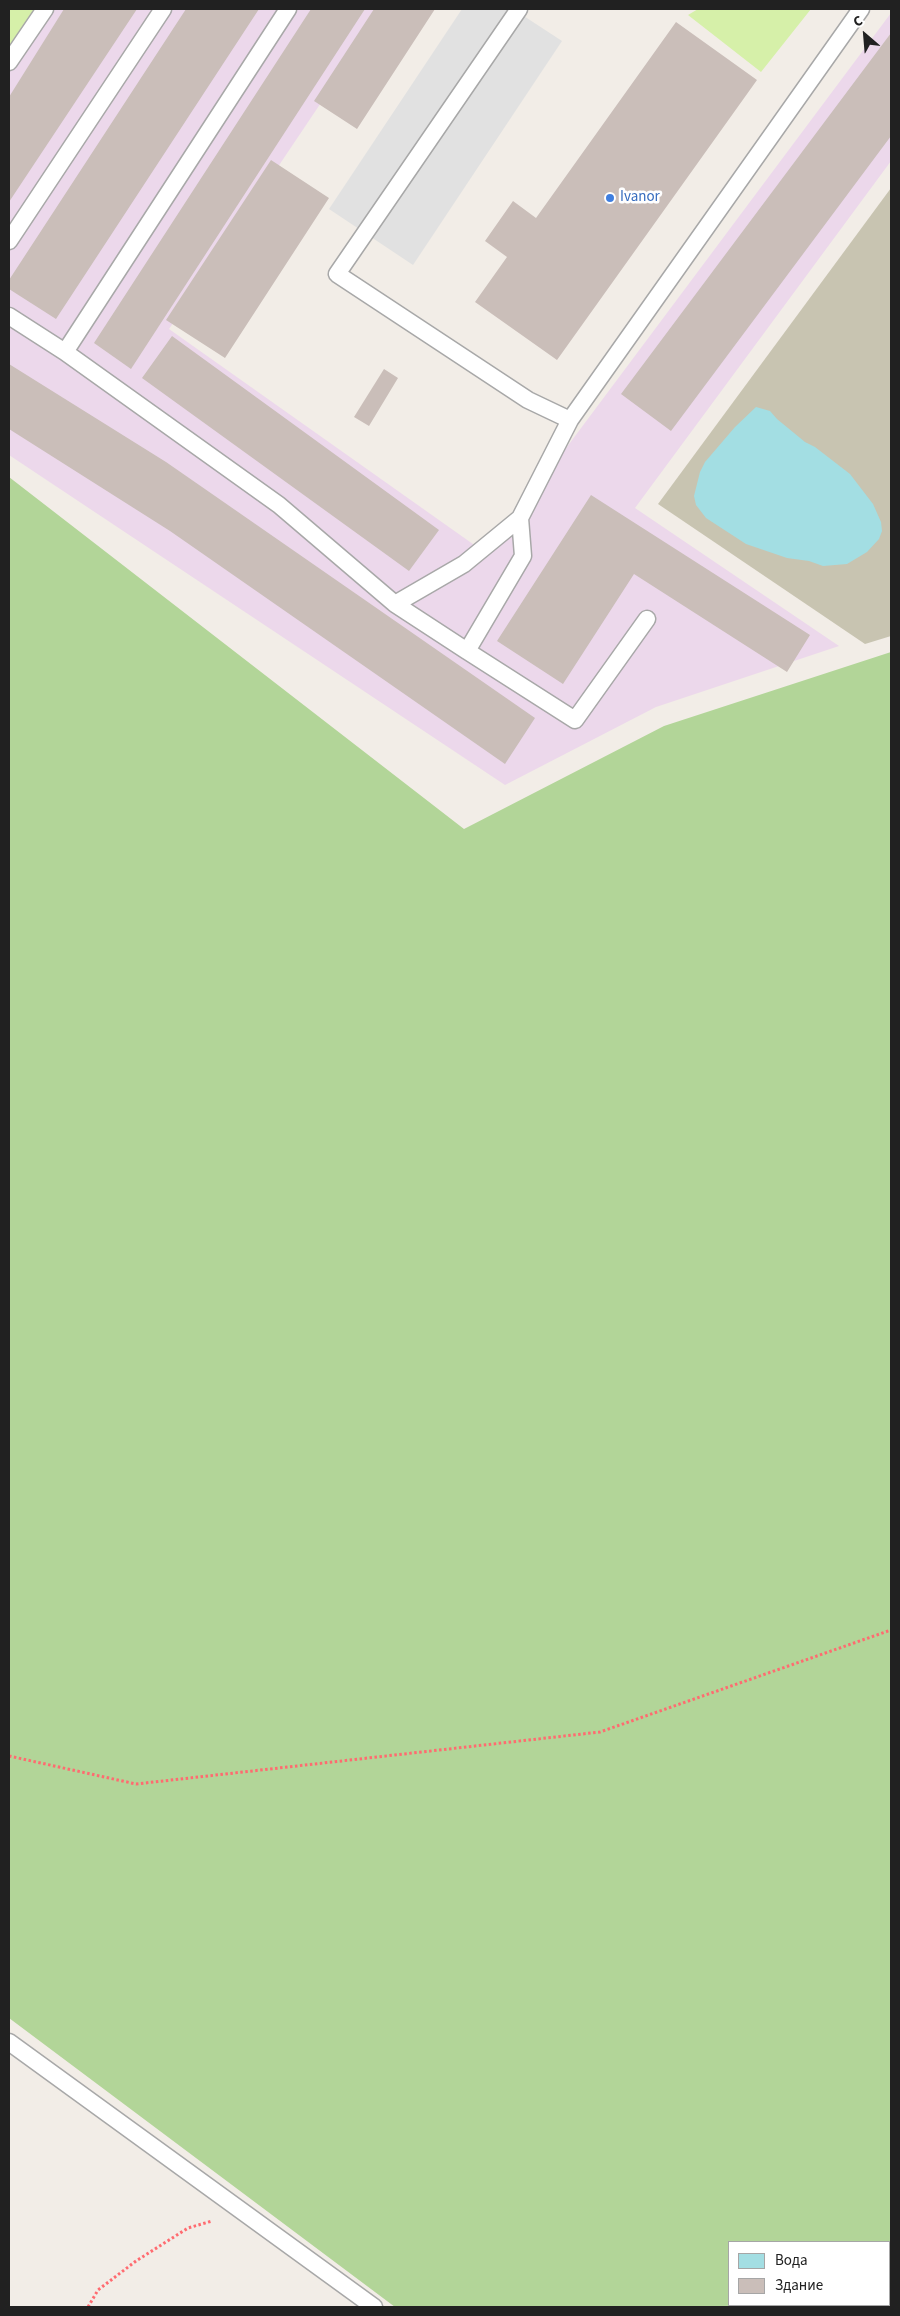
<!DOCTYPE html>
<html>
<head>
<meta charset="utf-8">
<style>
  body { margin:0 }
  #map { position:relative; width:900px; height:2316px; overflow:hidden; background:#f2ede7; font-family:"Source Sans 3",sans-serif }
  canvas { display:block }
  .frame { position:absolute; inset:0; border:10px solid #212121; pointer-events:none }
  .legend { position:absolute; left:728px; top:2241px; width:162px; height:65px; box-sizing:border-box; background:#fff; border:1px solid #a6a6a6; margin:0; padding:6px 9px; list-style:none; font-size:15px; color:#212121 }
  .legend li { display:flex; align-items:center; gap:10px; height:25px }
  .legend b { width:25px; border:1px solid #a6a6a6 }
  .north { position:absolute; left:840px; top:10px; width:50px; height:50px; -webkit-text-stroke:4px #fff; paint-order:stroke; rotate:333deg; font-size:14px; font-weight:700; line-height:20px; text-align:center; color:#212121 }
  .north::after { content:''; display:block; margin:auto; width:18px; height:22px; background:#212121; clip-path:polygon(50% 0,100% 100%,50% 72%,0 100%) }
</style>
</head>
<body>
<div id="map">
<canvas width="900" height="2316"></canvas>
<div class="frame"></div>
<ul class="legend">
<li><b style="height:14px;background:#a3dee3"></b>Вода</li>
<li><b style="height:14px;background:#cabeb9"></b>Здание</li>
</ul>
<div class="north">С</div>
</div>
<script>
const context = document.querySelector('canvas').getContext('2d');
context.lineJoin = 'round';
function fill(path, color) {
  context.fillStyle = color;
  context.fill(path, 'evenodd');
}
function shape(rows) {
  const path = new Path2D();
  for (const r of rows) {
    path.moveTo(r[0], r[1]);
    for (let i = 2; i < r.length; i += 2) path.lineTo(r[i], r[i + 1]);
  }
  return path;
}
function trace(path, color, width, dash) {
  context.strokeStyle = color;
  context.lineWidth = width;
  context.lineCap = dash ? 'butt' : 'round';
  context.setLineDash(dash || []);
  context.stroke(path);
}
function write(font, color, halo, rows, align = 'center') {
  context.font = font + ' "Source Sans 3",sans-serif';
  context.lineWidth = 5;
  context.setLineDash([]);
  context.textBaseline = 'middle';
  context.strokeStyle = halo;
  context.fillStyle = color;
  for (const [text, x, y, turn = 0] of rows) {
    context.save();
    context.translate(x, y);
    context.rotate((+turn || 0) * Math.PI / 180);
    context.textAlign = isNaN(turn) ? turn : align;
    if (halo) context.strokeText(text, 0, 0);
    context.fillText(text, 0, 0);
    context.restore();
  }
}
fill(shape([
  [30,9,384,9,169,329,487,554,891,13,891,161,635,508,839,646,656,707,505,785,9,455,9,39]
]), '#ecd8eb');
fill(shape([
  [891,188,891,636,865,644,658,504]
]), '#c8c4b1');
fill(shape([
  [9,9,37,9,9,51],
  [698,9,811,9,761,72,688,15]
]), '#d6f0a9');
fill(shape([
  [9,477,464,829,664,726,891,652,891,2307,395,2307,9,2018],
  [729,2242,889,2242,889,2305,729,2305]
]), '#b2d598');
fill(shape([
  [462,9,513,9,562,41,413,265,329,209]
]), '#e1e1e1');
fill(shape([
  [756,407,770,411,777,419,805,442,815,447,850,474,873,504,881,522,882,531,879,539,867,552,847,564,823,566,809,561,787,558,746,544,706,518,696,505,694,496,700,472,705,462,735,427]
]), '#a3dee3');
fill(shape([
  [64,9,137,9,9,202,9,97],
  [186,9,259,9,56,319,9,289,9,280],
  [311,9,365,9,131,369,94,343],
  [374,9,435,9,357,129,314,101],
  [676,22,757,80,557,360,475,302,507,257,485,241,513,201,536,218],
  [891,33,891,136,671,431,621,394],
  [271,160,329,198,225,358,166,320],
  [172,336,439,530,409,571,142,378],
  [9,364,166,462,535,718,505,764,170,531,9,429],
  [384,369,398,378,369,426,354,417],
  [591,495,810,635,787,672,634,574,563,684,497,641]
]), '#cabeb9');
const lane = shape([
  [519,9,337,274,528,400,570,420],
  [9,62,45,9],
  [9,241,163,9],
  [9,316,65,352,279,505,395,604,464,564,520,518,570,420,861,9],
  [65,352,288,9],
  [395,604,467,651,523,556,520,518],
  [467,651,575,720,647,619],
  [9,2042,374,2307]
]);
trace(lane, '#a8a8a8', 19);
trace(shape([
  [9,1756,136,1784,600,1732,891,1630],
  [88,2307,98,2290,136,2261,188,2228,212,2221]
]), '#ff6b70', 3, [2.5, 2.5]);
trace(lane, '#fff', 16);
for (const [x, y, r, color] of [
  [610,198,5,"#3f7fe0"]
]) {
  const dot = new Path2D();
  dot.arc(x, y, r, 0, 2 * Math.PI);
  context.fillStyle = color;
  context.fill(dot);
  trace(dot, '#fff', 2);
}
write('15px', '#366cbe', '#fff', [
  ["Ivanor",620,198]
], 'left');
</script>
</body>
</html>
